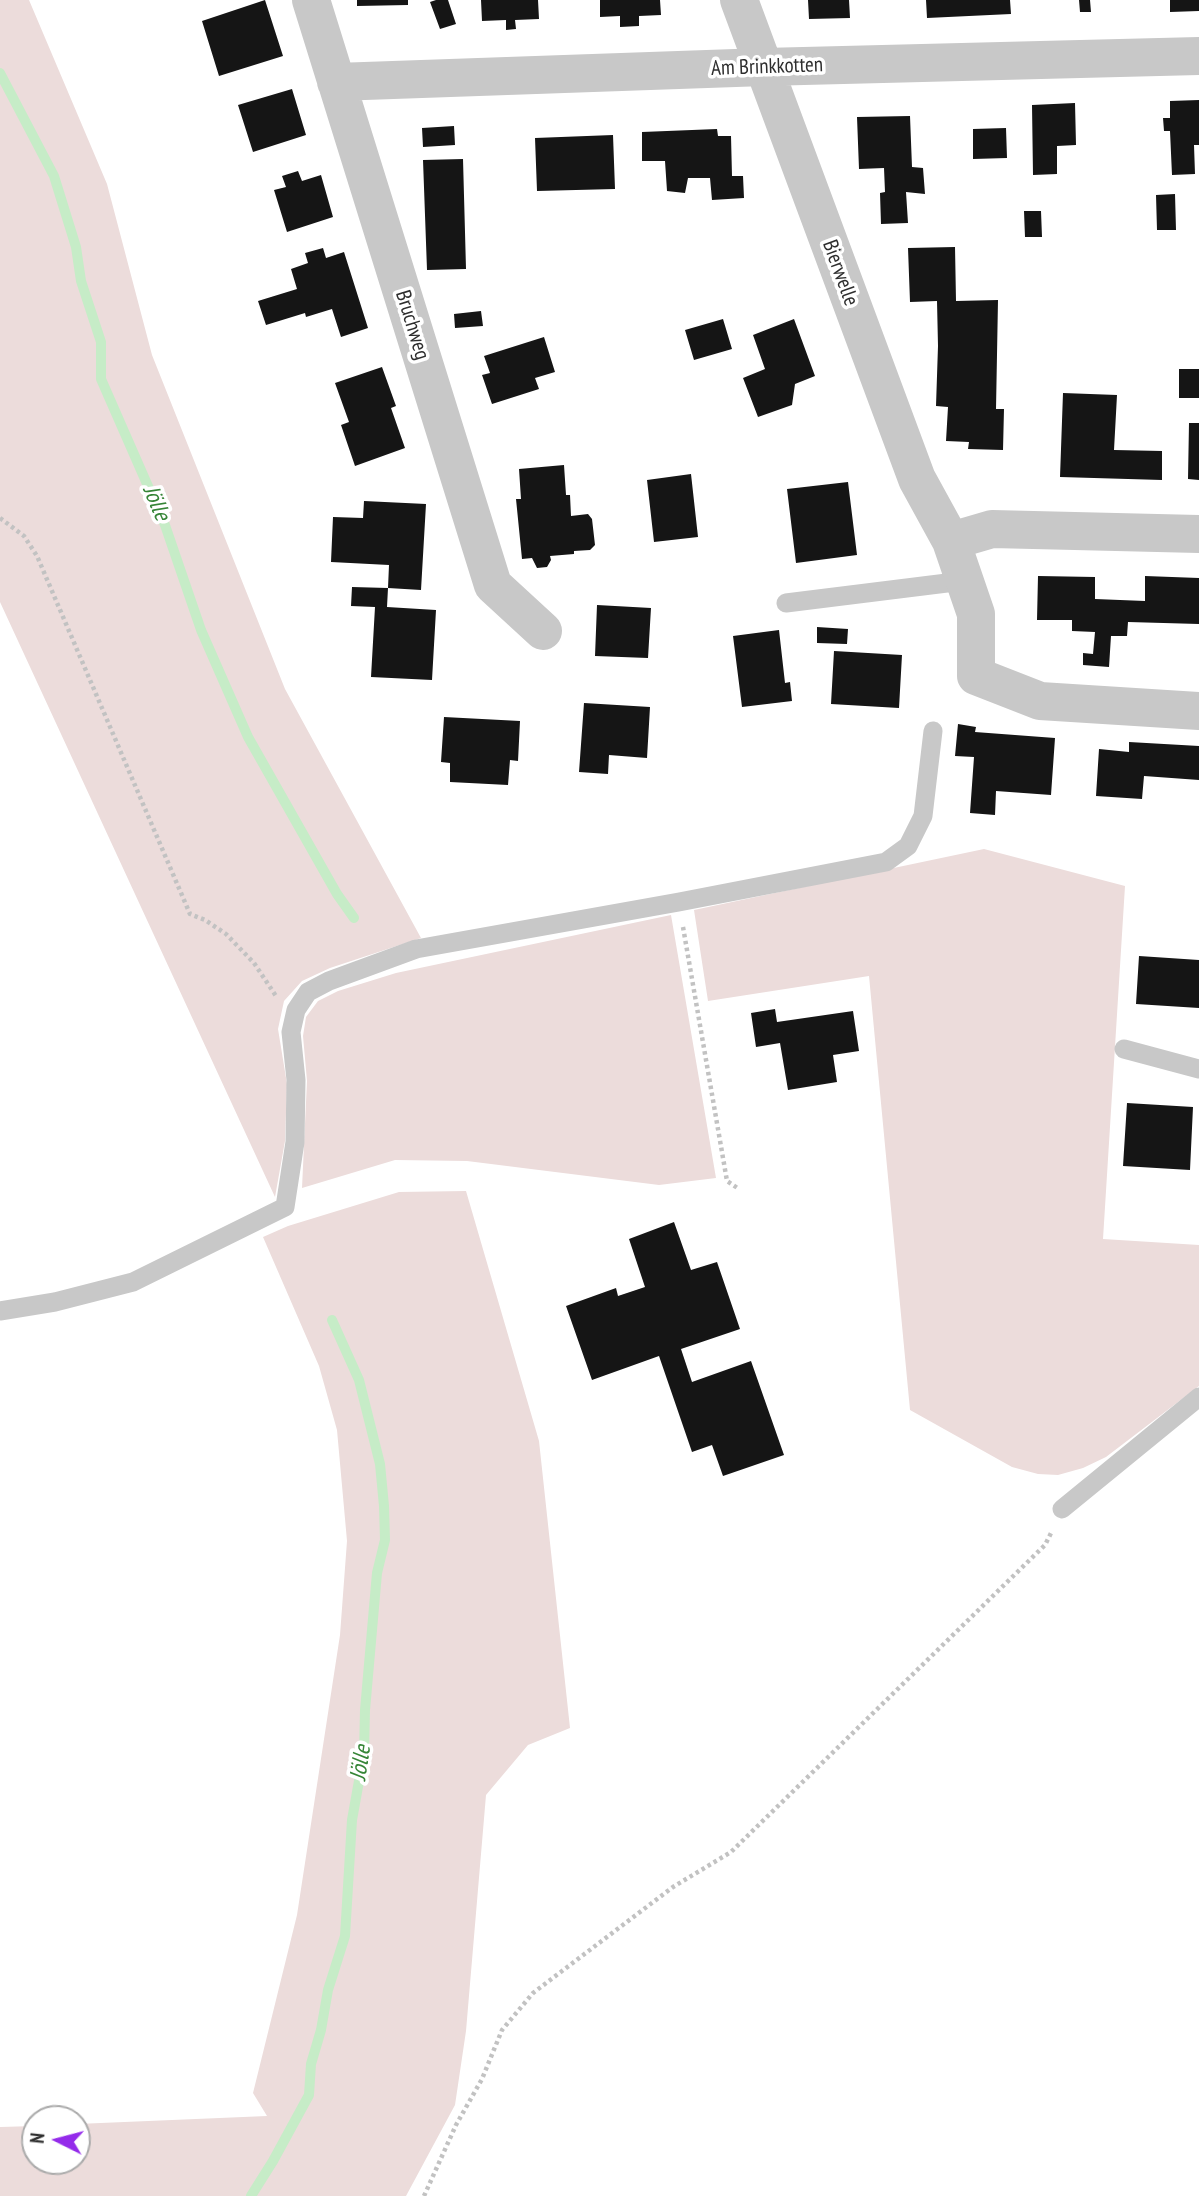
<!DOCTYPE html>
<html>
<head>
<meta charset="utf-8">
<style>
  body { margin:0 }
  #map { position:relative; width:1199px; height:2196px; overflow:hidden; background:#fff; font-family:"PT Sans Narrow",sans-serif }
  canvas { display:block }
  .north { position:absolute; left:21px; top:2105px; width:70px; height:70px; box-sizing:border-box; background:#fff; border:2px solid #ababab; border-radius:50%; rotate:276deg; font-size:19px; font-weight:700; line-height:28px; text-align:center; color:#2e2e2e }
  .north::after { content:''; display:block; margin:auto; width:24px; height:32px; background:#942bea; clip-path:polygon(50% 0,100% 100%,50% 72%,0 100%) }
</style>
</head>
<body>
<div id="map">
<canvas width="1199" height="2196"></canvas>
<div class="north">N</div>
</div>
<script>
const context = document.querySelector('canvas').getContext('2d');
context.lineJoin = 'round';
function fill(path, color) {
  context.fillStyle = color;
  context.fill(path, 'evenodd');
}
function shape(rows) {
  const path = new Path2D();
  for (const r of rows) {
    path.moveTo(r[0], r[1]);
    for (let i = 2; i < r.length; i += 2) path.lineTo(r[i], r[i + 1]);
  }
  return path;
}
function trace(path, color, width, dash) {
  context.strokeStyle = color;
  context.lineWidth = width;
  context.lineCap = dash ? 'butt' : 'round';
  context.setLineDash(dash || []);
  context.stroke(path);
}
function write(font, color, halo, rows, align = 'center') {
  context.font = font + ' "PT Sans Narrow",sans-serif';
  context.lineWidth = 7;
  context.setLineDash([]);
  context.textBaseline = 'middle';
  context.strokeStyle = halo;
  context.fillStyle = color;
  for (const [text, x, y, turn = 0] of rows) {
    context.save();
    context.translate(x, y);
    context.rotate((+turn || 0) * Math.PI / 180);
    context.textAlign = isNaN(turn) ? turn : align;
    if (halo) context.strokeText(text, 0, 0);
    context.fillText(text, 0, 0);
    context.restore();
  }
}
fill(shape([
  [0,0,29,0,107,184,152,355,285,689,421,938,330,968,302,981,284,1001,278,1029,287,1084,285,1141,275,1197,0,602],
  [984,849,1125,886,1103,1239,1199,1245,1199,1386,1106,1457,1083,1468,1058,1475,1038,1474,1012,1467,910,1410,869,976,708,1001,694,910],
  [671,915,716,1178,659,1185,467,1161,395,1160,302,1188,307,1081,303,1036,306,1017,318,1001,338,991,396,973],
  [466,1191,539,1441,570,1728,528,1745,486,1795,466,2031,455,2105,406,2196,0,2196,0,2127,35,2126,35,2161,77,2161,77,2124,267,2116,253,2093,297,1915,340,1635,347,1541,337,1430,319,1366,263,1237,288,1226,399,1192]
]), '#ecdcdb');
trace(shape([
  [0,73,54,176,76,247,81,281,101,342,101,379,165,525,201,630,248,737,337,894,354,918],
  [251,2196,273,2161,309,2095,311,2064,321,2030,328,1990,345,1936,352,1820,364,1753,365,1710,377,1573,385,1540,384,1506,380,1464,359,1380,332,1320]
]), '#c6ecc7', 10);
fill(shape([
  [265,0,283,56,219,76,202,21],
  [357,0,408,0,408,5,357,6],
  [436,0,448,0,456,24,440,29,430,2],
  [481,0,538,0,539,19,515,20,516,29,506,30,506,20,482,21],
  [600,0,660,0,661,15,639,16,639,26,620,27,620,16,600,17],
  [808,0,849,0,850,18,809,19],
  [926,0,1010,0,1011,14,927,18],
  [1079,0,1090,0,1091,12,1080,12],
  [1170,0,1199,0,1199,11,1170,12],
  [292,89,306,135,253,152,238,105],
  [1199,100,1199,145,1194,145,1195,174,1172,175,1170,131,1164,131,1163,118,1170,118,1170,101],
  [1075,103,1076,145,1057,146,1057,174,1033,175,1032,105],
  [910,116,912,167,923,168,925,194,906,192,908,223,881,224,880,193,885,192,884,168,859,169,857,117],
  [454,126,455,145,423,147,422,128],
  [1006,128,1007,158,973,159,973,129],
  [717,129,718,136,731,136,732,176,743,176,744,198,712,200,710,178,688,178,685,193,667,191,665,161,642,161,642,132],
  [613,135,615,189,537,191,535,138],
  [463,159,466,269,427,270,423,160],
  [298,171,302,181,321,175,333,217,287,232,274,190,286,187,282,176],
  [1175,194,1176,230,1157,230,1156,195],
  [1024,211,1041,211,1042,237,1025,237],
  [955,247,956,301,998,300,996,409,1004,409,1003,450,968,449,969,442,946,441,948,407,936,406,938,346,937,301,910,302,908,248],
  [323,248,326,258,344,252,368,328,341,337,332,309,306,317,305,313,266,325,258,301,297,289,291,269,308,263,305,253],
  [481,311,483,326,455,328,454,314],
  [723,319,732,349,694,360,685,330],
  [794,319,815,376,795,384,792,405,758,417,743,378,765,369,753,335],
  [544,337,555,372,535,378,539,389,492,404,482,375,490,373,484,356],
  [382,367,396,406,391,408,405,448,355,466,341,425,349,422,335,383],
  [1179,369,1199,369,1199,398,1179,398],
  [1063,393,1117,395,1114,450,1162,451,1162,480,1060,477],
  [1189,423,1199,423,1199,480,1188,479],
  [564,465,566,495,570,495,571,516,588,514,592,519,595,545,590,550,574,551,574,554,550,556,551,560,547,567,537,568,532,558,522,559,516,499,521,499,519,469],
  [691,474,698,537,654,542,647,480],
  [848,482,857,555,796,563,787,489],
  [364,501,426,504,421,590,388,588,389,565,331,562,333,517,363,518],
  [1038,576,1095,577,1095,599,1145,601,1145,576,1199,578,1199,624,1128,622,1127,636,1111,636,1109,667,1083,665,1083,653,1093,654,1095,632,1072,631,1072,620,1037,620],
  [352,587,388,588,387,607,436,610,432,680,371,677,375,607,351,606],
  [597,605,651,608,648,658,595,656],
  [817,627,848,629,847,644,817,643],
  [779,630,785,683,790,682,792,701,742,707,733,636],
  [834,651,902,655,899,708,831,704],
  [584,703,650,707,647,758,609,755,608,774,579,772],
  [444,717,520,721,518,761,510,760,508,785,450,782,450,763,441,762],
  [958,724,976,727,975,732,1055,738,1051,795,996,791,995,815,970,813,974,757,955,756],
  [1129,742,1199,746,1199,780,1144,776,1142,799,1096,796,1099,749,1129,752],
  [1139,956,1199,960,1199,1008,1136,1004],
  [775,1009,777,1022,853,1011,859,1051,833,1055,837,1082,788,1090,780,1043,756,1047,751,1013],
  [1127,1103,1193,1107,1190,1170,1123,1166],
  [674,1222,691,1270,717,1262,740,1329,681,1349,692,1382,751,1361,784,1455,723,1476,712,1445,692,1452,659,1356,592,1380,566,1306,616,1288,618,1296,645,1287,629,1239]
]), '#151515');
trace(shape([
  [0,518,24,536,37,556,190,914,205,920,226,934,254,963,276,996],
  [683,927,727,1181,739,1189],
  [424,2196,456,2125,482,2079,502,2030,533,1993,673,1887,731,1852,1045,1545,1052,1531]
]), '#c2c2c2', 4.5, [3.5, 3.5]);
trace(shape([
  [786,603,963,581],
  [1124,1049,1199,1069],
  [0,1311,55,1302,133,1282,285,1207,295,1142,296,1080,291,1032,296,1010,308,992,329,981,416,949,679,902,886,862,908,846,923,816,933,731],
  [1062,1509,1199,1397]
]), '#c8c8c8', 19);
trace(shape([
  [311,0,493,585,543,631],
  [739,0,917,479,951,541,976,614,976,676,1040,701,1199,711],
  [336,82,764,67,1199,56],
  [951,541,992,529,1199,534]
]), '#c8c8c8', 38);
write('21px', '#2e2e2e', '#fff', [
  ["Am Brinkkotten",767,67,-2],
  ["Bierwelle",840,273,70],
  ["Bruchweg",412,325,73]
]);
write('italic 23px', '#368537', '#fff', [
  ["Jölle",156,503,67],
  ["Jölle",361,1763,-82]
]);
</script>
</body>
</html>
